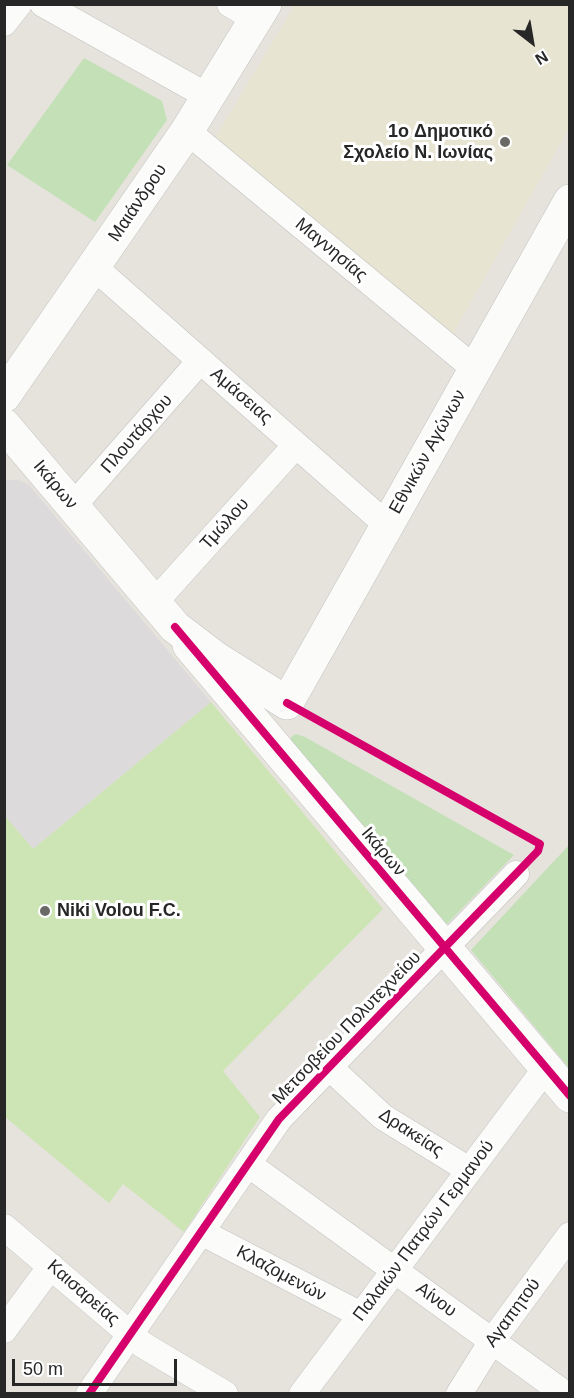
<!DOCTYPE html>
<meta charset="utf-8">
<style>
body{margin:0}
#map{position:relative;width:574px;height:1398px;overflow:hidden;background:#e6e3dc;font-family:Helvetica,sans-serif}
canvas{display:block}
.frame{position:absolute;inset:0;border:6px solid #272727;pointer-events:none}
.north{position:absolute;left:502px;top:12px;width:60px;height:60px;-webkit-text-stroke:4px #fff;paint-order:stroke;rotate:149deg;font-size:16px;font-weight:700;line-height:24px;text-align:center;color:#272727}
.north::after{content:'';display:block;margin:auto;width:21px;height:27px;background:#272727;clip-path:polygon(50% 0,100% 100%,50% 72%,0 100%)}
.scale{position:absolute;left:12px;top:1359px;width:165px;height:27px;box-sizing:border-box;border:3px solid #272727;border-top:0;padding-left:8px;font-size:18px;line-height:21px;white-space:nowrap;color:#272727;-webkit-text-stroke:4px #fff;paint-order:stroke}
</style>
<div id="map">
<canvas width="574" height="1398"></canvas>
<div class="frame"></div>
<div class="north">N</div>
<div class="scale">50 m</div>
</div>
<script>
const ctx = document.querySelector('canvas').getContext('2d');
ctx.lineJoin = 'round';
function paint(path, color) { ctx.fillStyle = color; ctx.fill(path, 'evenodd'); }
function trace(path, color, width, dash) { ctx.strokeStyle = color; ctx.lineWidth = width; ctx.lineCap = dash ? 'butt' : 'round'; ctx.setLineDash(dash || []); ctx.stroke(path); }
function drawText(font, color, halo, rows, align = 'center') {
  ctx.font = font + ' Helvetica,sans-serif'; ctx.lineWidth = 6; ctx.setLineDash([]); ctx.textBaseline = 'middle'; ctx.strokeStyle = halo; ctx.fillStyle = color; for (const [text, x, y, turn = 0] of rows) {
    ctx.save(); ctx.translate(x, y); ctx.rotate((+turn || 0) * Math.PI / 180); ctx.textAlign = isNaN(turn) ? turn : align; if (halo) ctx.strokeText(text, 0, 0); ctx.fillText(text, 0, 0); ctx.restore();
  }
}
paint(new Path2D(`
 M 4,480 L 18,480 L 29,485 L 211,702 L 33,849 L 5,816 Z`), '#dddadb');
paint(new Path2D(`
 M 295,5 L 569,5 L 569,128 L 451,337 L 214,140 Z`), '#e8e4d2');
paint(new Path2D(`
 M 84,58 L 162,101 L 167,120 L 95,222 L 7,165 Z
 M 296,734 L 305,737 L 514,855 L 446,925 L 290,743 L 291,737 Z
 M 569,845 L 569,1068 L 471,950 Z`), '#c3e0b7');
paint(new Path2D(`
 M 211,702 L 383,909 L 223,1071 L 260,1117 L 184,1232 L 123,1184 L 109,1203 L 5,1117 L 5,816 L 33,849 Z`), '#cde4b5');
const minor = new Path2D(`
 M 43,4 L 209,97
 M 230,4 L 257,20
 M 4,23 L 19,4
 M 187,131 L 475,369
 M 94,267 L 387,525
 M 73,506 L 200,361
 M 154,603 L 296,445
 M 329,1067 L 383,1117 L 469,1170
 M 248,1164 L 565,1394
 M 4,1227 L 143,1345 L 225,1394
 M 201,1232 L 361,1315
 M 4,1330 L 51,1266
 M 89,1394 L 279,1119 L 516,874
 M 302,1394 L 546,1068
 M 459,1394 L 492,1341 L 570,1235`);
const tertiary = new Path2D(`
 M 189,645 L 570,1096`);
const secondary = new Path2D(`
 M 4,396 L 187,131 L 265,4
 M 4,425 L 175,627 L 217,659 L 287,703 L 570,201`);
trace(minor, '#c3c2c2', 27);
trace(tertiary, '#c3c2c2', 34);
trace(secondary, '#c3c2c2', 34);
trace(minor, '#fbfbfa', 26);
trace(tertiary, '#fbfbfa', 33);
trace(secondary, '#fbfbfa', 33);
trace(new Path2D(`
 M 175,627 L 570,1096
 M 89,1394 L 279,1119 L 538,851 L 540,844 L 287,703`), '#d6006c', 8);
for (const [x, y, r, color] of [
 [505,142,6,"#6a6966"],
 [45,911,6,"#6a6966"]
]) { const dot = new Path2D(); dot.arc(x, y, r, 0, 2 * Math.PI); ctx.fillStyle = color; ctx.fill(dot); trace(dot, '#fff', 2); }
drawText('bold 18px', '#272727', '#fff', [
 ["1ο Δημοτικό",493,132],
 ["Σχολείο Ν. Ιωνίας",493,153],
 ["Niki Volou F.C.",57,911,"left"]
], 'right');
drawText('18px', '#272727', '#fff', [
 ["Μαιάνδρου",138,203,-56],
 ["Μαγνησίας",331,250,40],
 ["Αμάσειας",241,396,41],
 ["Πλουτάρχου",137,434,-49],
 ["Εθνικών Αγώνων",428,452,-61],
 ["Ικάρων",55,485,50],
 ["Τμώλου",225,524,-48],
 ["Ικάρων",383,852,50],
 ["Μετσοβείου Πολυτεχνείου",347,1028,-46],
 ["Δρακείας",411,1133,33],
 ["Παλαιών Πατρών Γερμανού",424,1231,-53],
 ["Κλαζομενών",281,1274,28],
 ["Καισαρείας",83,1293,41],
 ["Αίνου",436,1300,36],
 ["Αγαπητού",513,1313,-54]
]);
</script>
